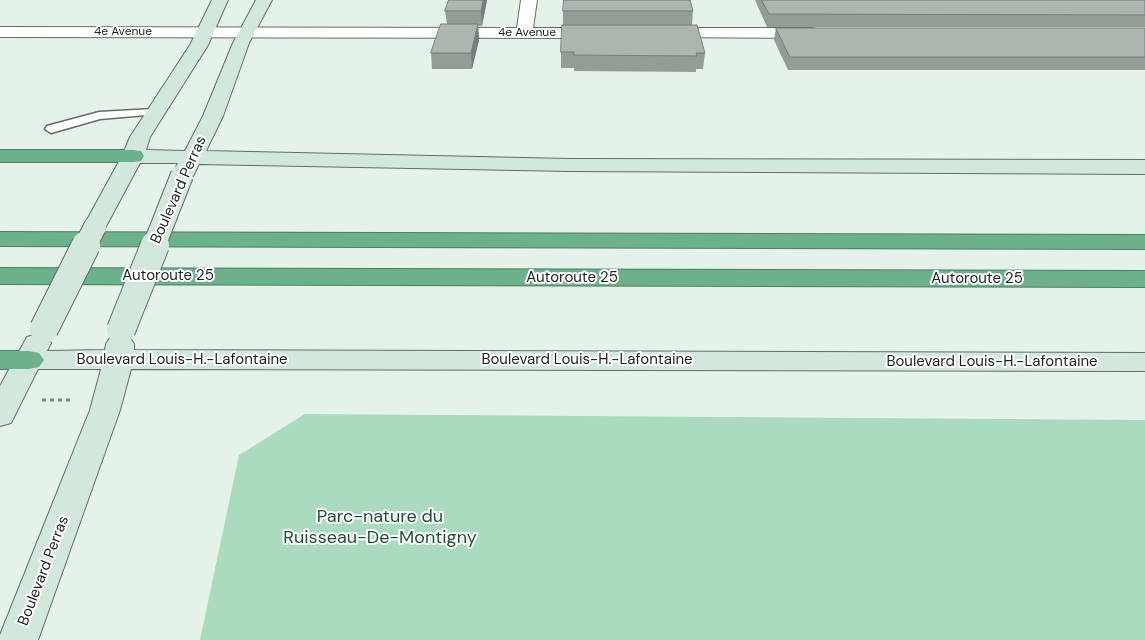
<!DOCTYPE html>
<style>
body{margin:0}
canvas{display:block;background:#e5f2ea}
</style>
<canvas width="1145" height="640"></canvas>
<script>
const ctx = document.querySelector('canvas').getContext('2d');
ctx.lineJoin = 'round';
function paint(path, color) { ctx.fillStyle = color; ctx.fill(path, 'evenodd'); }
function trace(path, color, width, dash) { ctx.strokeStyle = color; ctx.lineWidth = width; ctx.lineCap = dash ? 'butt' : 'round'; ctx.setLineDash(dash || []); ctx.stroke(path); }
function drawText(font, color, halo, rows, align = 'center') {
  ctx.font = font + ' "DM Sans",sans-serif'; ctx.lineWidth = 4; ctx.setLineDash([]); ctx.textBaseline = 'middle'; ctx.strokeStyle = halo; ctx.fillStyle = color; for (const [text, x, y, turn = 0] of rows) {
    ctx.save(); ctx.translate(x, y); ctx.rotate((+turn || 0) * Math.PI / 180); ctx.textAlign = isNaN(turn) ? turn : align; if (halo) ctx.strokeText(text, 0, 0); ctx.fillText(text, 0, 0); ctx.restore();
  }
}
paint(new Path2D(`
 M 305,414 L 1145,420 L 1145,640 L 200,640 L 239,455 Z`), '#abdbbe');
const lane = new Path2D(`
 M 154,109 L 160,112 L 158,114 L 100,119 L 51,133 L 45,129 L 47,126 L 99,112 Z`);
const street = new Path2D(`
 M 521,0 L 537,0 L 533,28 L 598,28 L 604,29 L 606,33 L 604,37 L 598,38 L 0,37 L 0,27 L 517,28 Z
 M 661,28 L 811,28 L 817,29 L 819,33 L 817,37 L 811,38 L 655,37 L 653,33 L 655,29 Z`);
const secondary = new Path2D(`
 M 212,0 L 228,0 L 208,45 L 150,137 L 146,150 L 185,151 L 203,116 L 233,43 L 256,0 L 272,0 L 249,43 L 223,116 L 206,151 L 569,159 L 1145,160 L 1145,174 L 569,171 L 199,164 L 193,176 L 185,178 L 177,176 L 174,171 L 178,163 L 140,163 L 103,232 L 95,234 L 87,232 L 83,227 L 122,156 L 130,137 L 190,45 Z
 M 37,334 L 47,337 L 51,343 L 47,351 L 105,350 L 106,344 L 110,338 L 120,335 L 130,338 L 134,344 L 134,350 L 1145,353 L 1145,371 L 131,369 L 120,410 L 38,640 L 0,640 L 0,635 L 90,410 L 101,369 L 38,369 L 11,423 L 0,426 L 0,386 L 27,337 Z`);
const highway = new Path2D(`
 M 0,150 L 133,150 L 141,151 L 144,156 L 141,161 L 133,162 L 0,162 Z
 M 0,232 L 1145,235 L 1145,249 L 0,246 Z
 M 0,268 L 1145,271 L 1145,287 L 0,284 Z
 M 0,351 L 29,351 L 39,353 L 44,360 L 39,367 L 29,369 L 0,369 Z`);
trace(lane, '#626d66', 3);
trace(street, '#626d66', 2);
trace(secondary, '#626d66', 2);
trace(highway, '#507e63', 2);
trace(new Path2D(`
 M 42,400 L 73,400`), '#7f8882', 3, [4, 4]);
paint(lane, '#fff');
paint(street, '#fff');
paint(secondary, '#d3e8dc');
paint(highway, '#6cb189');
const secondaryBridgeFar1 = new Path2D(`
 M 85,246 L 95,227
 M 154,246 L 182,175`);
const secondaryBridge = new Path2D(`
 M 44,329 L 86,245
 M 121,330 L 155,245`);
trace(secondaryBridgeFar1, '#626d66', 24, []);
trace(secondaryBridge, '#626d66', 30, []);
trace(secondaryBridgeFar1, '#d3e8dc', 22);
trace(secondaryBridge, '#d3e8dc', 28);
paint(new Path2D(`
 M 487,0 L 482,26 L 478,26 L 479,40 L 472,69 L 432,69 L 431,53 L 447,24 L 445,11 Z
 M 755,0 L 1145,0 L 1145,27 L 767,27 Z
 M 563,11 L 693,11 L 692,25 L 705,53 L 703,69 L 696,69 L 696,72 L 574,71 L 574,68 L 561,68 L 561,52 L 563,25 Z
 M 776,28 L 1145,28 L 1145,70 L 788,70 L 774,40 Z`), '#929d96');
paint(new Path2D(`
 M 483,0 L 487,0 L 482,26 L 481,11 Z
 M 478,24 L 479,40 L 472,69 L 471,53 Z`), '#777f7a');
const building = new Path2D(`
 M 449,0 L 483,0 L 481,11 L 445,11 Z
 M 564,0 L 690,0 L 693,11 L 563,11 Z
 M 762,0 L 1145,0 L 1145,15 L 769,14 Z
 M 441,24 L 478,24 L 471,53 L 431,53 Z
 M 562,25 L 697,25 L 705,53 L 696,53 L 697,56 L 574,55 L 574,52 L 561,52 Z
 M 776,28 L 1145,28 L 1145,57 L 790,57 Z`);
paint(building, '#aab6ae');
trace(building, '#777f7a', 1);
drawText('12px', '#1b201d', '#fff', [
 ["4e Avenue",123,32],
 ["4e Avenue",527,33]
]);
drawText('15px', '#1b201d', '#fff', [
 ["Boulevard Perras",179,190,-66],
 ["Autoroute 25",168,276],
 ["Autoroute 25",572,278],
 ["Autoroute 25",977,279],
 ["Boulevard Louis-H.-Lafontaine",182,360],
 ["Boulevard Louis-H.-Lafontaine",587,360],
 ["Boulevard Louis-H.-Lafontaine",992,362],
 ["Boulevard Perras",44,571,-69]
]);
drawText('18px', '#1b5136', '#fff', [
 ["Parc-nature du",380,517],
 ["Ruisseau-De-Montigny",380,538]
]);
</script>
